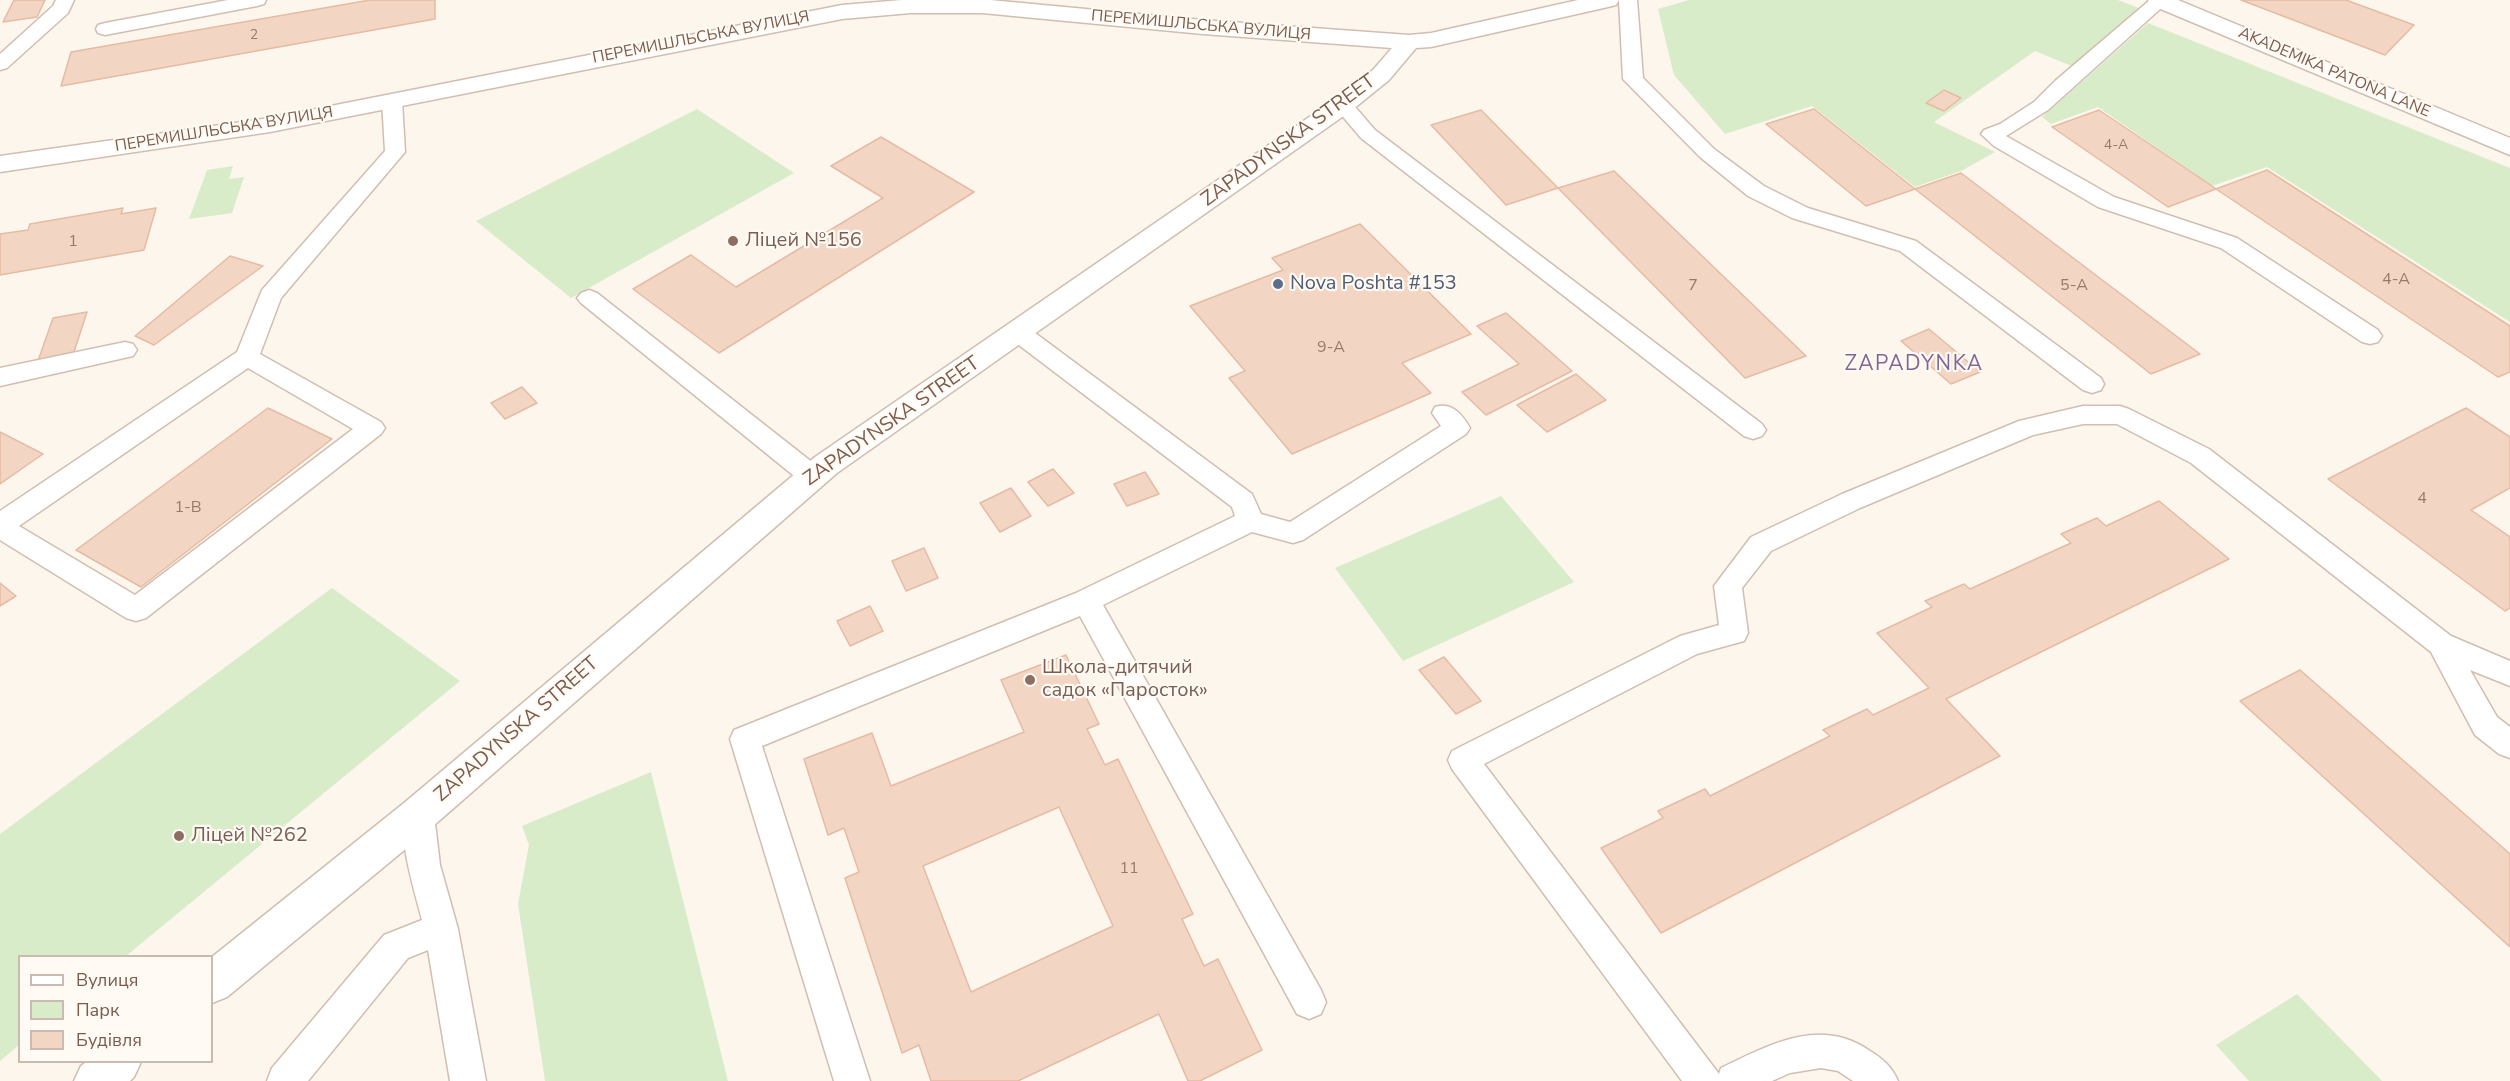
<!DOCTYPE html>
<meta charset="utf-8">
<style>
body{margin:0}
#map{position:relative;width:2510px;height:1081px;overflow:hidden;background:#fdf6ec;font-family:"Nunito Sans",sans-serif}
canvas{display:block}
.legend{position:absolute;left:18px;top:955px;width:195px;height:108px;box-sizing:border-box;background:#fffaf3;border:2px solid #cabbb1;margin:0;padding:8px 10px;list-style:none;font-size:18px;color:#7a5c4d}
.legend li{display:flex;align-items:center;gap:12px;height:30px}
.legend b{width:30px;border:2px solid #cabbb1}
</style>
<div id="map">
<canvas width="2510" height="1081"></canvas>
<ul class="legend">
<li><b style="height:8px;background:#fff"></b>Вулиця</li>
<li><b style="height:16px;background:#d8ecc9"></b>Парк</li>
<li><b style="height:16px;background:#f3d5c3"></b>Будівля</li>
</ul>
</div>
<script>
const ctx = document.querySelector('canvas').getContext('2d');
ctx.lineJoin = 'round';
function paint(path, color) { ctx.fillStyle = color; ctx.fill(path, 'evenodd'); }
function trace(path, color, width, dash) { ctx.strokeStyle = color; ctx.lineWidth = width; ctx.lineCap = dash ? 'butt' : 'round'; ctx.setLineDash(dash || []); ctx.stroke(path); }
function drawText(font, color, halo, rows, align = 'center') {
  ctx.font = font + ' "Nunito Sans",sans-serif'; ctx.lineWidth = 4.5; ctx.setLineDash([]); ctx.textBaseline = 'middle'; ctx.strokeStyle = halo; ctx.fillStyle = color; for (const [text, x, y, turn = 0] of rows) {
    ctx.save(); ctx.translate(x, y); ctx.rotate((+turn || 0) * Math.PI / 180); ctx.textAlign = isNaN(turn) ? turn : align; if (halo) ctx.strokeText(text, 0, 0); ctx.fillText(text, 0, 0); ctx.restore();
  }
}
paint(new Path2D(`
 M 1689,0 L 2118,0 L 2141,9 L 2074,67 L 2035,51 L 1934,122 L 1995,152 L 1961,171 L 1915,187 L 1812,106 L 1725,134 L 1674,75 L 1658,9 Z
 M 2148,23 L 2510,168 L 2510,322 L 2267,167 L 2212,186 L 2098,107 L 2051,124 L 2042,117 Z
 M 697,109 L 794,173 L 571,298 L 476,221 Z
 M 233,166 L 229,179 L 244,177 L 232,213 L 189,219 L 207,170 Z
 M 1501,496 L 1574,582 L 1403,661 L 1335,568 Z
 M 332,588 L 460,681 L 126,956 L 20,956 L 19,1045 L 0,1061 L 0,834 Z
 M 651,772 L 728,1081 L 545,1081 L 518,904 L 529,845 L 522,826 Z
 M 2297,994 L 2382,1081 L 2249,1081 L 2216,1045 Z`), '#d8ecc9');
const building = new Path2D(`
 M 14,0 L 45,0 L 37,17 L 3,22 Z
 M 370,0 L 435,0 L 435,19 L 61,86 L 71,52 Z
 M 2241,0 L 2346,0 L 2414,25 L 2385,55 Z
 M 1944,90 L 1961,98 L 1944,111 L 1926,103 Z
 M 1814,109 L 1915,189 L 1866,206 L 1766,124 Z
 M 1481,110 L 1558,188 L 1506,205 L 1431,125 Z
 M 2099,110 L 2212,186 L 2216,189 L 2168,207 L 2052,127 Z
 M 881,137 L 974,192 L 719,353 L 633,289 L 691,255 L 736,287 L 883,198 L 831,166 Z
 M 2267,170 L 2510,326 L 2510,372 L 2498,377 L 2216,189 Z
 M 1614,171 L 1806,356 L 1745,378 L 1558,188 Z
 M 1961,173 L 2200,354 L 2151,374 L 1915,189 Z
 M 123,208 L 121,214 L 156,208 L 144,250 L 0,275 L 0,234 L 28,230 L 30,224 Z
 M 1360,224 L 1471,334 L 1402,363 L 1431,393 L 1292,454 L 1229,378 L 1245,371 L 1190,306 L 1283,270 L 1272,258 Z
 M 230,256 L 263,266 L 154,345 L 135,336 Z
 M 87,312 L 73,355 L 38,361 L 53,318 Z
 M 1506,313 L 1572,371 L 1486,415 L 1462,392 L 1519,364 L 1477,326 Z
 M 1929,329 L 1980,372 L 1951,384 L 1901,341 Z
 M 1576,374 L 1606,400 L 1547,432 L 1517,405 Z
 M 522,387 L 537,403 L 505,419 L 491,403 Z
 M 268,408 L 332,439 L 141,587 L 76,550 Z
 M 2466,408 L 2510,437 L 2510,488 L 2471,510 L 2510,537 L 2510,608 L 2505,611 L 2328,479 Z
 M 0,432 L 43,454 L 0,484 Z
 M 1053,469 L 1074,493 L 1048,506 L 1028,482 Z
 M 1145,472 L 1159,494 L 1127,506 L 1114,484 Z
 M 1011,488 L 1031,516 L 1000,532 L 980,503 Z
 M 2159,501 L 2229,559 L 1946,699 L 2000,756 L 1661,933 L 1601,848 L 1663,818 L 1658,811 L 1705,789 L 1710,796 L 1830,736 L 1823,730 L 1867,709 L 1873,715 L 1929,688 L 1877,633 L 1932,607 L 1925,601 L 1964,584 L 1970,589 L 2071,543 L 2061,534 L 2097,518 L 2106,526 Z
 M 924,548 L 938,578 L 906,591 L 892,561 Z
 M 0,583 L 16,596 L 0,606 Z
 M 870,606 L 883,631 L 850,646 L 837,621 Z
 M 1066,655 L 1099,724 L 1087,729 L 1105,765 L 1118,759 L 1193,914 L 1182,919 L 1204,966 L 1218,959 L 1262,1050 L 1200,1081 L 1188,1081 L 1159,1014 L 1018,1081 L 931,1081 L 919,1045 L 902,1053 L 845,878 L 859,872 L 844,828 L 828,835 L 804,759 L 872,733 L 891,786 L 1024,732 L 1001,680 ZM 1059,807 L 1113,926 L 971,992 L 923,866 Z
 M 1444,657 L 1481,701 L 1456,714 L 1419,670 Z
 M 2300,670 L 2510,854 L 2510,947 L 2240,701 Z`);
paint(building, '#f3d5c3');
trace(building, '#e6bba3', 1.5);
const lane = new Path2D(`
 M 56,0 L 74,0 L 68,13 L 7,68 L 0,70 L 0,54 L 53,6 Z
 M 228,0 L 266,0 L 264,4 L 257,6 L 105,35 L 98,33 L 96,29 L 98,25 L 105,23 Z
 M 1619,0 L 1637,0 L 1643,78 L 1714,149 L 1764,186 L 1808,208 L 1916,241 L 2101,378 L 2104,384 L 2101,390 L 2092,393 L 2083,390 L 1900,251 L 1792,218 L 1748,196 L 1700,157 L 1623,79 Z
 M 2150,0 L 2169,1 L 2048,110 L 2006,136 L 2114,197 L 2237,238 L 2378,330 L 2382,336 L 2378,342 L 2370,344 L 2362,342 L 2221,248 L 2098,207 L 1994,146 L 1981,134 L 1984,130 L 2000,124 L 2034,102 L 2055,81 Z
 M 392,95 L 399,97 L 402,101 L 405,152 L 281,298 L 260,354 L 381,422 L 385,428 L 381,434 L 146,618 L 136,621 L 126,618 L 0,540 L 0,511 L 237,352 L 262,290 L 385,151 L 382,101 L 385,97 ZM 248,368 L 353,429 L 135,595 L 19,526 Z
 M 1343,99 L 1350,101 L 1375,130 L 1762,424 L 1766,430 L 1762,436 L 1753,439 L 1744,436 L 1361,138 L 1333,105 L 1336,101 Z
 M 589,290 L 597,293 L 822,470 L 826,477 L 822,484 L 813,487 L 804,484 L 581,303 L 577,298 L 581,293 Z
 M 1019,325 L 1027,327 L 1252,494 L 1261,514 L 1290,522 L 1441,426 L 1432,413 L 1435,407 C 1452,402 1462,414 1470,428 L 1466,434 L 1303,540 L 1293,543 L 1252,532 L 1103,605 L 1321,990 L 1326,1002 L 1321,1014 L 1309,1019 L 1297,1014 L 1080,616 L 762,746 L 870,1081 L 834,1081 L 730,739 L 734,730 L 1076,593 L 1235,516 L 1232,507 L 1011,339 L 1007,333 L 1011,327 Z
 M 125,342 L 133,344 L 137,350 L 133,356 L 0,386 L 0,368 Z
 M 2083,406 L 2120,406 L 2129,409 L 2209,449 L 2451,636 L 2510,661 L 2510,686 L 2470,670 L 2497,717 L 2510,727 L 2510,758 L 2499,754 L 2475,735 L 2431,652 L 2191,463 L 2117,424 L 2083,424 L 2033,435 L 1860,508 L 1771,551 L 1742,588 L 1748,633 L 1744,641 L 1697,654 L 1484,764 L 1719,1074 L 1721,1068 C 1769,1045 1820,1016 1870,1051 C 1883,1059 1892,1067 1898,1081 L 1853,1081 L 1838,1071 L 1821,1068 L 1790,1073 L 1772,1081 L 1682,1081 L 1452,769 L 1448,760 L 1452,751 L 1680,636 L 1719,625 L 1714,586 L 1751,537 L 1842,494 L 2019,421 Z
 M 418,801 L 429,805 L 434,815 L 440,865 L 458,929 L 486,1081 L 450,1081 L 428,950 L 408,958 L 308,1081 L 267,1081 L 272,1068 L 384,935 L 422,920 C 415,892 395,831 407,805 Z`);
const street = new Path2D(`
 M 902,0 L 990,0 L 1203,20 L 1409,35 L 1431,33 L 1578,0 L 1619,0 L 1616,5 L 1608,7 L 1431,47 L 1416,48 L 1389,80 L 1352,110 L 837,473 L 432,827 L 227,997 L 212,1003 L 212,957 L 404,803 L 815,457 L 1334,100 L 1373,70 L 1392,48 L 1203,34 L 982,13 L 911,13 L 842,19 L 270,132 L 0,172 L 0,156 L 270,118 L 842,5 Z
 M 2148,0 L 2178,0 L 2510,138 L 2510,155 L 2151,5 Z
 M 86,1062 L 141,1062 L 134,1077 L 130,1081 L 74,1081 L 81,1066 Z`);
trace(lane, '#d1beb0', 3);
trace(street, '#d1beb0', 3);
paint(lane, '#fff');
paint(street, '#fff');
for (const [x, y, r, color] of [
 [733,241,6,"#8d6e63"],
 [1278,284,6,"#5c6f8a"],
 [1030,680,6,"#8d6e63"],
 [179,836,6,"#8d6e63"]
]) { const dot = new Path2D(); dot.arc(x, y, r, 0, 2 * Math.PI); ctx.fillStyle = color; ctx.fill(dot); trace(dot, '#fffaf3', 2); }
drawText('14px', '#987a6a', null, [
 ["2",254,36],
 ["4-А",2116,146]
]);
drawText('16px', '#7a5c4d', '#fffaf3', [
 ["ПЕРЕМИШЛЬСЬКА ВУЛИЦЯ",1201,26,5],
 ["ПЕРЕМИШЛЬСЬКА ВУЛИЦЯ",701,38,-11],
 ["AKADEMIKA PATONA LANE",2334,73,23],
 ["ПЕРЕМИШЛЬСЬКА ВУЛИЦЯ",224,130,-9]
]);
drawText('16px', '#987a6a', null, [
 ["1",73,242],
 ["4-А",2396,280],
 ["7",1693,286],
 ["5-А",2074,286],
 ["9-А",1331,348],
 ["4",2422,499],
 ["1-В",188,508],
 ["11",1129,869]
]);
drawText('20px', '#7a5c4d', '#fffaf3', [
 ["ZAPADYNSKA STREET",1289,141,-36],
 ["ZAPADYNSKA STREET",892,422,-35],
 ["ZAPADYNSKA STREET",517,730,-41]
]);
drawText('20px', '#785e54', '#fffaf3', [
 ["Ліцей №156",745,241],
 ["Школа-дитячий",1042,668],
 ["садок «Паросток»",1042,691],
 ["Ліцей №262",191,836]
], 'left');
drawText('20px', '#4e5e75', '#fffaf3', [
 ["Nova Poshta #153",1290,284]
], 'left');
ctx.letterSpacing = '1.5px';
drawText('21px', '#846695', '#fffaf3', [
 ["ZAPADYNKA",1914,365]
]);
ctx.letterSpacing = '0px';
</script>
